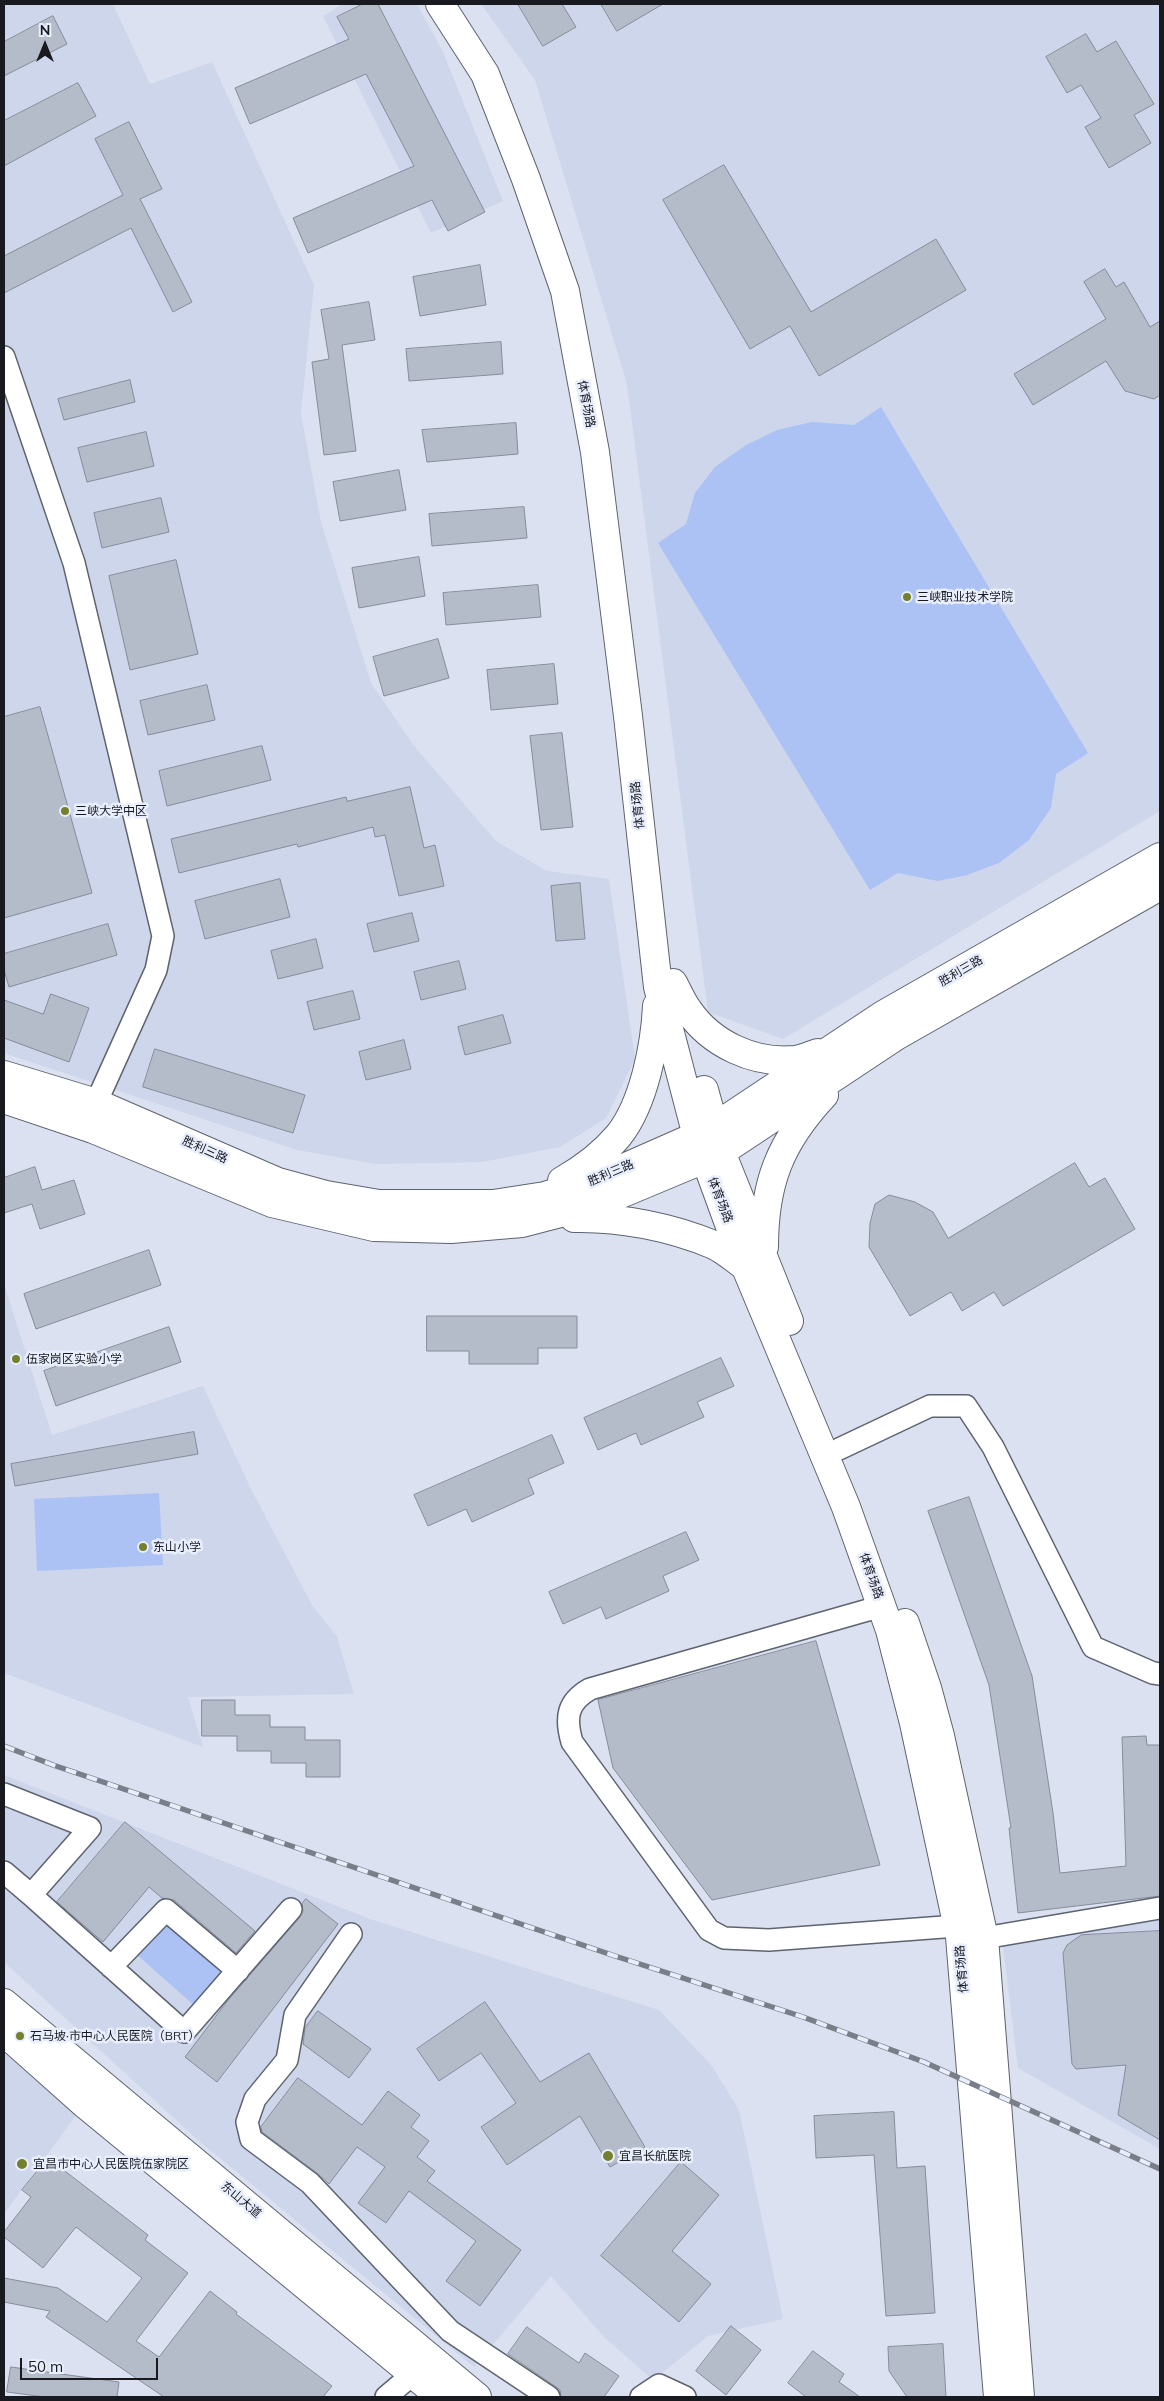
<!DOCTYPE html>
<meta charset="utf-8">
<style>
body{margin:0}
#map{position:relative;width:1164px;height:2401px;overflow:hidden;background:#dbe1f0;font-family:Mulish,sans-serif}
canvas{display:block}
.frame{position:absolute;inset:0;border:5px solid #181a1f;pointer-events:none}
.north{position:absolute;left:20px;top:20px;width:50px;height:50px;-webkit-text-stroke:4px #e8eefd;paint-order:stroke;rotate:0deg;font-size:14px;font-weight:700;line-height:20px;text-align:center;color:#181a1f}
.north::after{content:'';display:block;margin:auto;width:18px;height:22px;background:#181a1f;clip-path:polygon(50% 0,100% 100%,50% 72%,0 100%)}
.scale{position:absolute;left:20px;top:2358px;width:138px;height:22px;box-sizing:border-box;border:2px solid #181a1f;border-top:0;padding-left:6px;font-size:15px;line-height:18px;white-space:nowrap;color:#181a1f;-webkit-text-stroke:4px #e8eefd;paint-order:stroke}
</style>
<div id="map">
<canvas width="1164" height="2401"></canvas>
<div class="frame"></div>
<div class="north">N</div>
<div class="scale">50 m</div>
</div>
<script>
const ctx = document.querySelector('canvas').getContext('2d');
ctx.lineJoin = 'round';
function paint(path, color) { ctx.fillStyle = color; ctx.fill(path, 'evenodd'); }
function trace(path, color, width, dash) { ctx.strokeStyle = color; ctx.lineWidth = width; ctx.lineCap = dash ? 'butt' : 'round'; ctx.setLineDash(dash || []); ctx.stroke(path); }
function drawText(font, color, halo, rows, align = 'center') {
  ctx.font = font + ' Mulish,"Noto Sans SC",sans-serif'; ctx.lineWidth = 5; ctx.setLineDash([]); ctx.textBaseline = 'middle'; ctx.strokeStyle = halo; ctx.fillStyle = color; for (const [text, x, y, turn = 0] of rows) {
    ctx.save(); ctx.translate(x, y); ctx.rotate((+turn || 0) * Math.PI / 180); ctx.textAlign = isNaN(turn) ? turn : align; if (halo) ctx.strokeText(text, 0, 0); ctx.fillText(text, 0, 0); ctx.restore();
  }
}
paint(new Path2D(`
 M 4,4 L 113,4 L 150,84 L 212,62 L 314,285 L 301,414 L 321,522 L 371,683 L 414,746 L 496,841 L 547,871 L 609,879 L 635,1059 L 606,1118 L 560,1147 L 482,1162 L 376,1164 L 297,1150 L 4,1053 Z
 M 343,4 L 417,4 L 443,52 L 503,201 L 431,233 L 323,16 Z
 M 481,4 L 1160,4 L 1160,811 L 783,1039 L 708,1012 L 627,384 L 535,80 Z
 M 4,1284 L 52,1435 L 203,1386 L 251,1489 L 312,1605 L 337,1637 L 354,1694 L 188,1697 L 203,1747 L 4,1673 Z
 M 4,1775 L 370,1919 L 659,2010 L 712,2066 L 739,2110 L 783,2319 L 708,2336 L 653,2380 L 605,2338 L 551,2276 L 474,2367 L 199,2141 L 4,1962 Z
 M 1160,1919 L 1160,2149 L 1018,2068 L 1003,1946 Z
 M 4,2050 L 77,2114 L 4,2214 Z`), '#cdd6eb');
paint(new Path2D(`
 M 881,407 L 1088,753 L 1056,774 L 1051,808 L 1029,840 L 999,863 L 967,875 L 938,881 L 898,873 L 870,890 L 658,543 L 686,524 L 695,493 L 715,467 L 746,445 L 777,430 L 812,422 L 854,425 Z
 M 159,1493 L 163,1565 L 37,1571 L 34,1499 Z
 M 168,1916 L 229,1970 L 196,2007 L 135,1953 Z`), '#acc1f4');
const building = new Path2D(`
 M 363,4 L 378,4 L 485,212 L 448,231 L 432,200 L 308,253 L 293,218 L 414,166 L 366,74 L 250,124 L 235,88 L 349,39 L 337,17 Z
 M 518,4 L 562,4 L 576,27 L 543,46 Z
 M 601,4 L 663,4 L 617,31 Z
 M 53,16 L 67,44 L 4,76 L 4,42 Z
 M 1086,34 L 1097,52 L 1116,41 L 1154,104 L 1134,115 L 1151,143 L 1109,168 L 1085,127 L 1101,118 L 1081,85 L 1067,93 L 1046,57 Z
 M 78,83 L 96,116 L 4,166 L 4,121 Z
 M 129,122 L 162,189 L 140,199 L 192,302 L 173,312 L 131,228 L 4,293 L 4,256 L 123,195 L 95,139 Z
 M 724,165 L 811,312 L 936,239 L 966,290 L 819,376 L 790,326 L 750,349 L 663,200 Z
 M 480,265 L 486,305 L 420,316 L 413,277 Z
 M 1105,269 L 1116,287 L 1124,282 L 1150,327 L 1160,321 L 1160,395 L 1154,399 L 1125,391 L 1106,361 L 1033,405 L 1014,374 L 1106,319 L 1084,282 Z
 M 369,302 L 375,340 L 342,345 L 356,451 L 324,455 L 312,362 L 329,359 L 321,310 Z
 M 501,342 L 503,374 L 409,381 L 406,349 Z
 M 130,380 L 135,402 L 64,420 L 58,399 Z
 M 516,423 L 518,454 L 427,462 L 422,430 Z
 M 146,432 L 154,466 L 87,482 L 78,448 Z
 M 399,470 L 406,510 L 340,521 L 333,482 Z
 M 161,498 L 169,532 L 102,548 L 94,513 Z
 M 524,507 L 527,538 L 432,546 L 429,514 Z
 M 419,557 L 425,596 L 359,608 L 352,568 Z
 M 176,560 L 198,654 L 130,670 L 109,576 Z
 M 538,585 L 541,617 L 446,625 L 443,593 Z
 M 438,639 L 449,678 L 384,696 L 373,657 Z
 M 554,664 L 558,704 L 491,710 L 487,670 Z
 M 207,685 L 215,720 L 148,735 L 140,701 Z
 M 40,707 L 92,893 L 4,918 L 4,717 Z
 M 562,733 L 573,827 L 541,830 L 530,736 Z
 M 262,746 L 271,780 L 167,806 L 159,771 Z
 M 410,787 L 424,848 L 435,845 L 444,886 L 399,896 L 385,835 L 375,837 L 373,827 L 298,847 L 297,844 L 179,873 L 171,839 L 346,797 L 347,801 Z
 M 280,879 L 290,917 L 205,939 L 195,901 Z
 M 580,883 L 585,939 L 556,941 L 551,886 Z
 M 412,913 L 419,941 L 374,952 L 367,924 Z
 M 108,924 L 117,955 L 9,987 L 4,970 L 4,954 Z
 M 316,939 L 323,968 L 278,979 L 271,951 Z
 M 459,961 L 466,989 L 421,1000 L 414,972 Z
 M 353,991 L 360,1019 L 314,1030 L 307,1002 Z
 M 51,994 L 89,1008 L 69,1062 L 4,1038 L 4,1000 L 43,1014 Z
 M 503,1015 L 511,1043 L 465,1055 L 458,1027 Z
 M 404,1040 L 411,1069 L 366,1080 L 359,1052 Z
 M 155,1049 L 305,1095 L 293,1133 L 143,1087 Z
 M 1075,1163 L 1089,1187 L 1105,1178 L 1135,1229 L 1003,1306 L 994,1292 L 962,1311 L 951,1292 L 910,1316 L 869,1247 L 870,1223 L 875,1204 L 889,1195 L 915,1202 L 933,1212 L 948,1238 Z
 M 35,1167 L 42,1190 L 74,1180 L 85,1214 L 40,1229 L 32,1204 L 4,1213 L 4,1178 Z
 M 149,1250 L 161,1285 L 36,1329 L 24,1294 Z
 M 427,1316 L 577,1316 L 577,1348 L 538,1348 L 538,1364 L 469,1364 L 469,1351 L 427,1351 Z
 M 169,1327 L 181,1362 L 56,1406 L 44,1371 Z
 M 721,1358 L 734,1386 L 697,1402 L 704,1417 L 641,1445 L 636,1433 L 598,1450 L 584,1418 Z
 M 194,1432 L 198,1454 L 15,1486 L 11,1464 Z
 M 552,1435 L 564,1463 L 528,1479 L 534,1494 L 472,1522 L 466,1509 L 428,1526 L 414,1495 Z
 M 969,1497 L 1032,1676 L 1053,1813 L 1060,1873 L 1126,1866 L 1122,1737 L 1146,1736 L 1147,1745 L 1160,1745 L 1160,1896 L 1018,1913 L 1009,1828 L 1011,1828 L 989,1685 L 928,1511 Z
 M 686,1532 L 699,1560 L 663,1576 L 669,1591 L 606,1619 L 601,1607 L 563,1624 L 549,1592 Z
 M 816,1641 L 880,1865 L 712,1900 L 613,1768 L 598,1700 Z
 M 202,1700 L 235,1700 L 235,1715 L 270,1715 L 270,1727 L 305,1727 L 305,1740 L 340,1740 L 340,1777 L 306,1777 L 306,1763 L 271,1763 L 271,1751 L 237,1751 L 237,1736 L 202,1736 Z
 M 125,1822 L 255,1931 L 236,1953 L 174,1900 L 162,1898 L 149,1887 L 103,1942 L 57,1902 Z
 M 306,1899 L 338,1924 L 217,2082 L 185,2057 L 229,1999 L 300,1917 L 303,1911 L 302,1904 Z
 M 1160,1931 L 1160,2140 L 1118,2115 L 1126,2065 L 1076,2069 L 1072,2064 L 1063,1953 L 1067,1945 L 1081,1935 Z
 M 485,2002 L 540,2082 L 589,2053 L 645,2147 L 610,2167 L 580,2116 L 507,2165 L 481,2127 L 516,2103 L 481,2053 L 439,2081 L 417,2049 Z
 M 318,2011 L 371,2049 L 349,2078 L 303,2044 L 305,2028 Z
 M 298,2078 L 362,2125 L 388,2091 L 420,2115 L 411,2127 L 429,2141 L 417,2157 L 435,2171 L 427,2181 L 521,2250 L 480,2306 L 446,2281 L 476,2241 L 409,2191 L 386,2223 L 358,2203 L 385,2167 L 357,2147 L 329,2184 L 317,2173 L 262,2132 L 261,2127 Z
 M 894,2112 L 897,2168 L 925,2166 L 935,2313 L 886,2316 L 874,2155 L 816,2158 L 814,2116 Z
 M 48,2158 L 148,2235 L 145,2240 L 188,2273 L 136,2341 L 159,2357 L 210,2291 L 237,2312 L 236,2314 L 332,2386 L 323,2397 L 164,2397 L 46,2317 L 50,2311 L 4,2302 L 4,2278 L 58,2288 L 107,2322 L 142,2278 L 76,2227 L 43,2268 L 4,2237 L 4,2232 L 31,2197 L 22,2190 Z
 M 681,2162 L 719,2195 L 672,2251 L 711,2284 L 679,2322 L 601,2256 Z
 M 731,2326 L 761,2350 L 726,2395 L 696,2371 Z
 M 527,2327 L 579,2363 L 585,2353 L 619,2376 L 604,2397 L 561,2397 L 560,2390 L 556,2387 L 508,2354 Z
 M 943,2344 L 946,2397 L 907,2397 L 889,2371 L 888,2347 Z
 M 813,2351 L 844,2374 L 839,2382 L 860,2397 L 806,2397 L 788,2383 Z
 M 11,2367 L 119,2382 L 117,2397 L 45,2397 L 7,2392 Z`);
paint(building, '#b4bbc9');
trace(building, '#878c9a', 1);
const minor = new Path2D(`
 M 4,357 L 74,563 L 163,936 L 156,970 L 96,1103
 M 839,1449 L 930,1406 L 966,1406 L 993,1447 L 1093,1647 L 1153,1673 L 1160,1674
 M 882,1606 L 590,1689 C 567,1702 565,1718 572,1742 L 709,1930 L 724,1938 L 769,1940 L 957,1926
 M 4,1794 L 90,1828 L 31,1895 L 4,1872
 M 31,1895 L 184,2032 L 291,1909
 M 351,1934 L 295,2015 L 287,2060 L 255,2099 L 247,2122 L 251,2139 L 310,2183 L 450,2331 L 549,2397
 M 984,1938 L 1160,1908
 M 111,1967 L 166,1910 L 238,1971
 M 386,2397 L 413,2374
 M 641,2397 L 659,2385 L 685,2397`);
const major = new Path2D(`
 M 440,4 L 485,74 L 526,179 L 565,291 L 595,452 L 628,716 L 658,987 L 697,1136 L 739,1251 L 846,1507 L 890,1630 L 914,1723 L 960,1937 L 998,2397
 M 673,983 C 678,992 682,1002 688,1010 C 711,1044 754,1064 795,1060 C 803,1059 811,1055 818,1053
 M 4,1075 L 96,1103 L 278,1182 L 326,1195 L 379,1204 L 493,1204 L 545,1196 L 592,1182 L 710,1130 L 883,1015 L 1160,857
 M 704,1090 L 721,1152 L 789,1321
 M 4,1099 L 93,1129 L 272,1203 L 374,1227 L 451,1229 L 522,1223 L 599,1203 L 721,1152 L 896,1036 L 1160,886
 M 562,1181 C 583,1169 603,1154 619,1135 C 644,1103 655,1046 657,1006
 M 574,1218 C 620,1217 671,1227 714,1245 C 725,1250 736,1260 746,1267
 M 764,1247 C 764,1183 780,1142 824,1095
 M 905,1623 L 927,1688 L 940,1736 L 984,1938 L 1020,2397
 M 4,2003 L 477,2397
 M 4,2032 L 86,2105 L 441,2397`);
trace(minor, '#5e6370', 24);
trace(major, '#5e6370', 30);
trace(minor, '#fff', 21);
trace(major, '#fff', 28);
const rail = new Path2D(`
 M 4,1746 L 53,1765 L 612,1955 L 803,2017 L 924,2062 L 1160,2169`);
trace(rail, '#7a7e88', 5.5);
trace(rail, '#e8eefd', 4, [11]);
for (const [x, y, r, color] of [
 [907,597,5,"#74802d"],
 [65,811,5,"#74802d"],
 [16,1359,5,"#74802d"],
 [143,1547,5,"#74802d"],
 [20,2036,5,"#74802d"],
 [608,2156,6,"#74802d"],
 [22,2164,6,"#74802d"]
]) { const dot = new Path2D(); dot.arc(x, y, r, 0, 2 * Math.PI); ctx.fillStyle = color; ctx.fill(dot); trace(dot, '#e8eefd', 2); }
drawText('12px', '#181a1f', '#e8eefd', [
 ["体育场路",586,404,79],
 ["体育场路",638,805,-96],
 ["胜利三路",961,971,-30],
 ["胜利三路",205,1150,24],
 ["胜利三路",611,1173,-23],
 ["体育场路",720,1200,69],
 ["体育场路",871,1576,70],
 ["体育场路",962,1969,-95],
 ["东山大道",241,2200,40]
]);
drawText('12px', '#181a1f', '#e8eefd', [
 ["三峡职业技术学院",917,597],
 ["三峡大学中区",75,811],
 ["伍家岗区实验小学",26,1359],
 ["东山小学",153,1547],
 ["石马坡·市中心人民医院（BRT）",30,2036],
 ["宜昌长航医院",619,2156],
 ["宜昌市中心人民医院伍家院区",33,2164]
], 'left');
</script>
